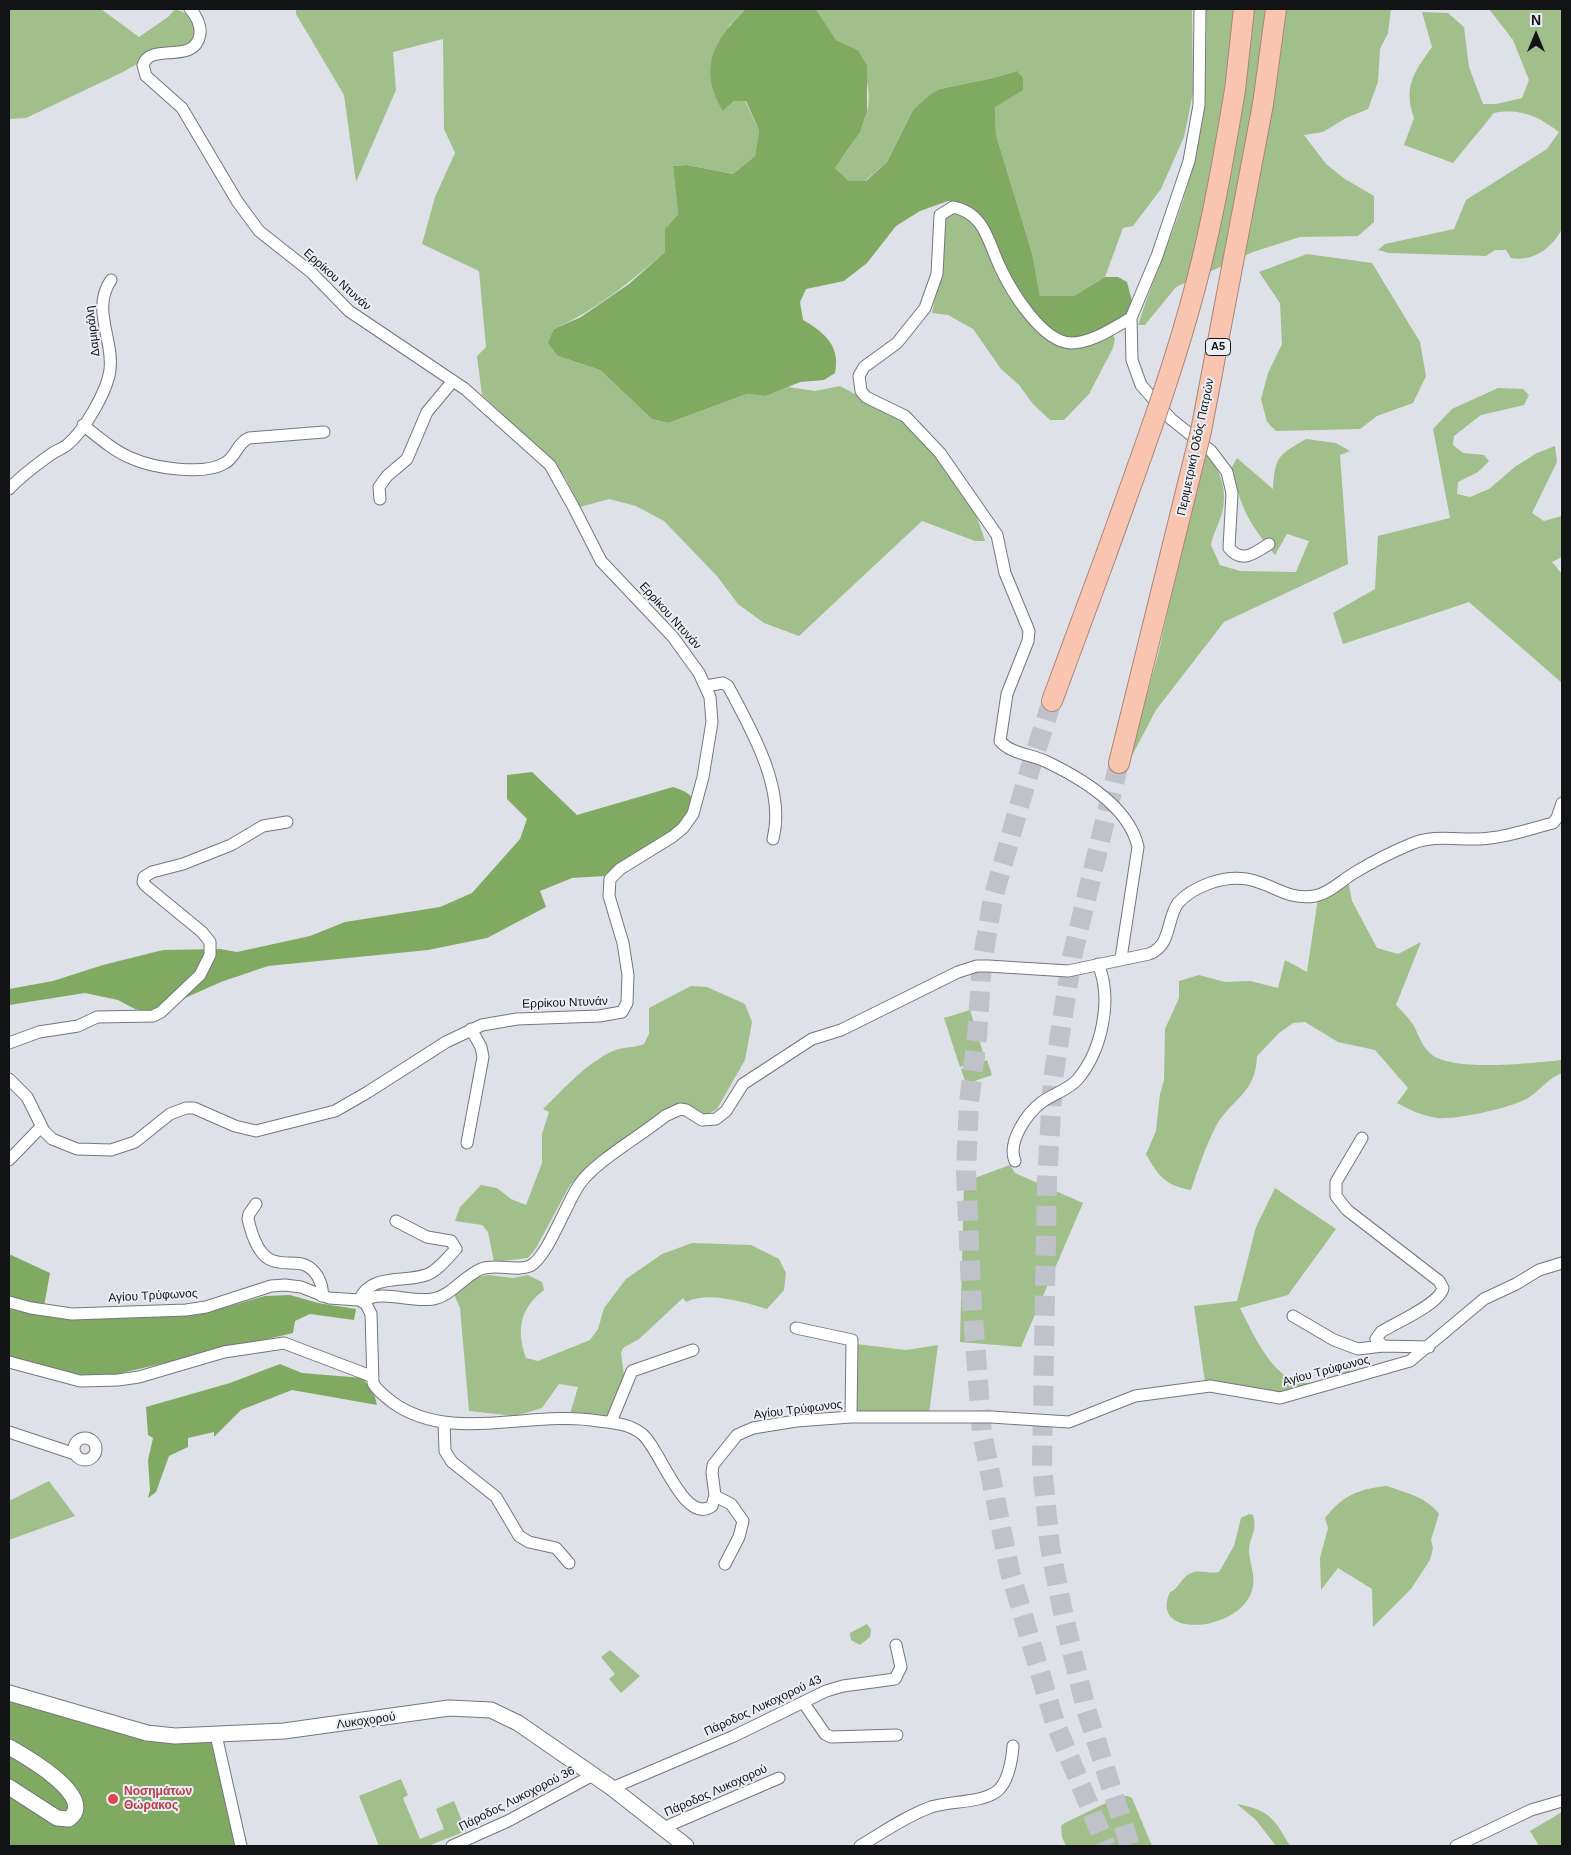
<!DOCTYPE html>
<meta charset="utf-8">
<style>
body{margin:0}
#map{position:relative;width:1571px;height:1855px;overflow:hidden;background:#dee1e7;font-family:Helvetica,sans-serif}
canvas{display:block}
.frame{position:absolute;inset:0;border:10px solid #121315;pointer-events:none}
.north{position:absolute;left:1511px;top:10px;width:50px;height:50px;-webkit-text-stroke:4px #ebeef4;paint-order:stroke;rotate:0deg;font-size:14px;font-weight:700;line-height:20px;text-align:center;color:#121315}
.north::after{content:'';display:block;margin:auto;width:18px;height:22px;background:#121315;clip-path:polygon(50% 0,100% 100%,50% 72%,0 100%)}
</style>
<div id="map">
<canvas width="1571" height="1855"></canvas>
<div class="frame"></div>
<div class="north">N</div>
</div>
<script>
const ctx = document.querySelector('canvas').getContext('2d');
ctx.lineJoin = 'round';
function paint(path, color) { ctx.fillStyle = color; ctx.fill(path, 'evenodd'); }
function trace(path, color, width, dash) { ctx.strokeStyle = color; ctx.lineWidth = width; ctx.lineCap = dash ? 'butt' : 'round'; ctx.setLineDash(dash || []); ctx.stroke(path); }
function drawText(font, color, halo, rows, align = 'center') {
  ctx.font = font + ' Helvetica,sans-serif'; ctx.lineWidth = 4; ctx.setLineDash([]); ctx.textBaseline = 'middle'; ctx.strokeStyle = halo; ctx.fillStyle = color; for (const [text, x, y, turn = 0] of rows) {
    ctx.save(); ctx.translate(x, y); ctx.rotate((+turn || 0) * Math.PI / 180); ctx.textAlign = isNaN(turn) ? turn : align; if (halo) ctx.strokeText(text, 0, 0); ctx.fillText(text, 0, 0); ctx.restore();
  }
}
paint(new Path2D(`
 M 9,9 L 101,9 L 139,37 L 168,17 L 175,9 L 192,16 L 196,35 L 187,46 L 148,53 L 141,57 L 137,64 L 123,72 L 26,118 L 9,119 Z
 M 296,9 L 746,9 L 729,26 L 723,111 L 734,101 L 745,101 L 759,130 L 755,156 L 733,174 L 687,165 L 673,166 L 678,214 L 665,229 L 665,252 C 630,282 596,310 554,329 L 558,356 L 600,370 L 652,419 L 668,423 L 747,394 L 766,396 L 788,387 L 815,391 L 840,386 L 903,420 L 944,467 L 976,514 L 985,541 L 975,541 L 922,521 L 799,636 L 764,623 L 738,604 L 717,576 L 664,521 L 636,506 L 609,499 L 580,507 L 566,479 L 555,464 L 482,395 L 477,356 L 486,347 L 479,271 L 422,244 L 435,197 L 455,153 L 444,129 L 443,39 L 393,52 L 396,90 L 356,182 L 344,95 L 296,14 Z
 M 816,9 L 1192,9 L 1193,93 L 1184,137 L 1161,189 L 1133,226 L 1123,228 L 1105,277 L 1074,296 L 1040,296 L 1032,253 L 996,135 L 995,107 L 1017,71 L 993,78 L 940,89 L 913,110 L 887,162 L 865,181 L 849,181 L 835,168 C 852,144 873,119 868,88 C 866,75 861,63 858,50 L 836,40 Z
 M 1206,9 L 1391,9 L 1388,33 L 1380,49 L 1378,82 L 1368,109 L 1346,118 L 1323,132 L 1304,135 L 1326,164 L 1345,179 L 1374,196 L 1374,222 L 1358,236 L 1300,237 L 1253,252 L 1176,287 L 1145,325 L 1138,325 C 1153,277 1175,232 1188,184 C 1203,126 1208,68 1206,9 Z
 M 1489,9 L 1562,9 L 1562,229 C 1552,248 1533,262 1511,258 L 1506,250 L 1495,250 L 1486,256 L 1389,253 L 1378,250 L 1385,244 L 1454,229 L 1466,200 L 1547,149 L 1559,132 C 1538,116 1520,108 1494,113 L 1453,163 L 1404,145 L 1414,118 C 1403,87 1414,72 1432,47 L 1422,12 L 1448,13 L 1464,27 L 1469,67 L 1483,104 L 1496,104 L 1522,98 L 1529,80 L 1513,40 Z
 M 955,210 L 975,223 L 1014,302 L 1112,335 L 1115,338 L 1113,348 L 1089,394 L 1064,420 L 1050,420 L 1033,404 L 1019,385 L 1001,369 L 973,329 L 948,315 L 932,313 L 940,277 L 943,218 Z
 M 1307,254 L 1372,263 L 1420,342 L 1426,376 L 1413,403 L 1377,416 L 1360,429 L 1276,431 L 1267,422 L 1261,399 L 1268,373 L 1282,344 L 1280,303 L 1259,272 Z
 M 1498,388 L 1523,389 L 1529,395 L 1524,405 L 1481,415 L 1454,436 L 1453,445 L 1463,453 L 1484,455 L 1489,461 L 1478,472 L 1458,482 L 1457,494 L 1470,497 L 1489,489 L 1516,466 L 1537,453 L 1555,446 L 1557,462 L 1532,513 L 1544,521 L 1562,516 L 1562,557 L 1552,562 L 1562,574 L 1562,683 L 1469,602 L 1343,644 L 1333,613 L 1375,589 L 1378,536 L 1450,518 L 1433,429 L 1452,409 Z
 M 1306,439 L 1336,443 L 1350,451 L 1340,455 L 1348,564 L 1224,622 L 1156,710 L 1127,765 L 1158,655 L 1203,452 C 1221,467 1229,493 1221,516 C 1218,526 1213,534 1211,545 L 1220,565 L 1240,571 L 1296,572 L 1309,541 L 1287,534 L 1275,555 C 1249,523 1240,508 1232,467 L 1237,458 L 1273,489 C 1275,455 1279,455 1306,439 Z
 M 1348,880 L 1352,901 L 1377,948 L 1398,954 L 1421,942 L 1396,1005 C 1402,1011 1409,1018 1414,1026 C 1419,1036 1422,1047 1432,1055 C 1456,1072 1532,1063 1562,1060 L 1562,1073 C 1548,1078 1540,1091 1528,1098 C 1512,1108 1455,1120 1437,1118 C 1423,1116 1410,1110 1397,1103 L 1408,1088 L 1375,1050 L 1338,1042 L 1305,1022 L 1293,1023 L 1279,1033 L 1257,1056 C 1256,1095 1230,1099 1215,1128 C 1205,1148 1198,1169 1191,1190 C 1166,1186 1158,1176 1146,1154 L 1156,1131 L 1160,1094 L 1164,1080 L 1165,1029 L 1179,998 L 1179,981 L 1199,975 L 1225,982 L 1250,981 L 1278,988 L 1285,960 L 1307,972 L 1318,898 Z
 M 691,986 L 707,987 L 745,1004 L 752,1022 L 745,1060 L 717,1109 L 706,1115 L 692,1110 L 650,1122 L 593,1161 L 570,1185 L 536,1248 L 528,1258 L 494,1262 L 488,1232 L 482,1225 L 455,1221 L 460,1207 L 481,1185 L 497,1188 L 511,1199 L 526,1205 L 542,1163 L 542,1134 L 549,1112 L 543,1109 C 565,1088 585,1064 613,1051 C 622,1047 634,1048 644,1044 L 649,1034 L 649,1008 Z
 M 970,1010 L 985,1059 L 960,1067 L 944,1018 Z
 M 987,1060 L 992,1075 L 966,1084 L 961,1069 Z
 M 1010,1165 L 1015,1173 L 1083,1203 L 1021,1347 L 960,1342 L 964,1182 Z
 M 1275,1188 L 1336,1229 L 1288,1295 L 1240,1308 C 1253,1333 1274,1384 1308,1383 C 1321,1382 1337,1374 1349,1370 L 1354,1376 L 1280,1396 L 1205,1382 L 1194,1306 L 1237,1301 L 1256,1227 Z
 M 692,1243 L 751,1245 L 779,1259 L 786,1273 L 784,1290 L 767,1309 C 742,1302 710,1291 686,1302 L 683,1298 L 639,1339 L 623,1348 L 621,1353 L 624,1375 L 609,1419 L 570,1414 L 578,1387 L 559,1384 L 542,1408 L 515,1416 L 469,1411 L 460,1308 L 453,1292 L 470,1279 L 488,1275 L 513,1278 L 528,1275 L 542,1282 L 544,1290 C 520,1308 516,1330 526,1358 L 538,1361 L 590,1340 L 598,1329 L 604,1308 L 626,1279 L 662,1254 Z
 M 856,1344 L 906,1350 L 938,1345 L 929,1413 L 853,1415 Z
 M 49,1481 L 75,1516 L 9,1540 L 9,1501 Z
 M 1387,1486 C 1406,1493 1427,1497 1439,1514 L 1431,1540 L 1433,1548 L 1430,1560 L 1411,1589 L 1373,1627 L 1372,1589 L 1338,1568 L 1321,1590 L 1320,1558 L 1328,1528 L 1325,1518 C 1343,1495 1359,1489 1387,1486 Z
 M 1249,1514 L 1253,1515 C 1258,1532 1249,1536 1249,1552 C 1250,1564 1255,1574 1253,1586 C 1246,1632 1147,1641 1170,1592 C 1179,1589 1181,1577 1191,1573 C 1199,1569 1210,1574 1219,1572 L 1234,1546 L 1241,1518 Z
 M 867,1624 L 871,1630 L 870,1637 L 860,1645 L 851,1640 L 850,1633 Z
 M 610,1650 L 640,1676 L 621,1693 L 609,1679 L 615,1674 L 601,1657 Z
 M 401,1779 L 408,1795 L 403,1798 L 420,1839 L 444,1829 L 436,1809 L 454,1801 L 466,1831 L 428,1846 L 379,1846 L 359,1796 Z
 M 1120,1796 L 1128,1796 L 1132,1798 L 1152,1846 L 1066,1846 L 1062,1837 L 1061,1826 L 1063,1824 Z
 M 1237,1804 C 1269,1810 1274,1818 1290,1846 L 1276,1846 L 1256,1820 Z
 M 1562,1812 L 1562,1846 L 1539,1846 L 1530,1831 Z`), '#a1bf8b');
paint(new Path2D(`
 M 746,9 L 816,9 L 836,40 L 858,50 L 867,66 L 867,112 L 860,132 L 835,168 L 849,181 L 866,181 L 887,162 L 913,110 L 931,94 L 940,89 L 993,78 L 1017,71 L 1023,78 L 1023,90 L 995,107 L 996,135 L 1032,253 L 1040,296 L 1074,296 L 1105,277 L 1118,277 L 1127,282 L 1132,301 L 1128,314 L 1108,328 L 1077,339 L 1056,336 L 1023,300 L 1002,265 L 994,238 L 981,218 L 963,205 L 948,201 L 920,211 L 896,226 L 867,263 L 844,281 L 806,289 L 800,302 L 803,320 C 824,332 841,346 835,373 L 824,380 L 800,382 L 766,396 L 747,394 L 668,423 L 652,419 L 600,370 L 558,356 L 548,343 L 554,329 L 581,317 L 629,284 L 665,252 L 665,229 L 678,214 L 673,166 L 687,165 L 733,174 L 755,156 L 759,130 L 746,101 L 734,101 L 723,111 C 697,69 714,40 746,9 Z
 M 532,772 L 577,815 L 673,787 C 698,795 695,800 684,822 L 604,876 L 572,878 L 540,891 L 546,907 L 487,938 L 428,950 L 268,966 L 221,982 L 158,1010 L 149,1012 L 135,1009 L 118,1000 L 85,993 L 9,1005 L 9,989 L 53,981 L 103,965 L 163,950 L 220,949 L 237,952 L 310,936 L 345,922 L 440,907 L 472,893 L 520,839 L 527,819 L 507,799 L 507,775 Z
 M 9,1254 L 50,1273 L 44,1306 L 9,1299 Z
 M 290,1295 L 318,1303 L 356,1309 L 354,1320 L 310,1314 L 295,1321 L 293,1333 L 100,1378 L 82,1377 L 9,1358 L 9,1309 L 67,1319 L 175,1316 L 209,1312 L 265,1296 Z
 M 280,1364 L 302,1373 L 363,1378 L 375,1397 L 377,1405 L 292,1390 L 241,1410 L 214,1437 L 214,1432 L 188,1438 L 188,1447 L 169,1456 L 156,1492 L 148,1498 L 150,1490 L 148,1460 L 153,1438 L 148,1435 L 146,1407 L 230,1383 Z
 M 9,1698 L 214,1740 L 239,1846 L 9,1846 Z`), '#80aa61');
trace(new Path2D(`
 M 1052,701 L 1026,782 L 993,898 L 982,963 L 977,1037 L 969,1102 L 966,1171 L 971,1291 L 982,1433 L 1010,1572 L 1055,1723 L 1106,1846
 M 1119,763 L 1072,957 L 1053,1079 L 1047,1180 L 1042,1467 L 1050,1547 L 1064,1618 L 1086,1709 L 1130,1846`), '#bfc2c8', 20, [20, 10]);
const street = new Path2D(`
 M 1200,9 L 1199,105 L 1189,161 L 1157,256 L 1131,318 L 1132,360 L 1141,385 L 1171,419 L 1211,451 L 1227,472 L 1232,493 L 1229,548 C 1242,564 1255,553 1269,544
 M 83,425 C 98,437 114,451 131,458 C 153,468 204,476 225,463 C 236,457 237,443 249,438 L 324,432
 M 9,489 C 21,476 36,465 50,455 C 55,451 62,449 67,445 C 84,431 107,392 110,370 C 114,340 91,309 111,280
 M 380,499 L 379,487 L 387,476 L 407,459 L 427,412 L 452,382
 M 706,686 L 723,683 L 728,686 C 751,729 786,789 773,839
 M 1121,958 L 1138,847 C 1129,806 1081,778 1045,761 C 1030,754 1011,754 1000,741 L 1007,694 L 1028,641 L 1029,631 L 1005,573 L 997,535 L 940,453 L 905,416 L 866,397 L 861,391 L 859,376 L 864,367 L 897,343 L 925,308 L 937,274 L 940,215 L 953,207 C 985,213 988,242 1000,267 C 1011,291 1042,342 1071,343 C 1092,343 1113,328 1131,318
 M 9,1043 L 39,1032 L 78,1026 L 97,1017 L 153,1016 L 161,1012 L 200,975 L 210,955 L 210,942 L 202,932 L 146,886 L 143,882 L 144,877 L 152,872 L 183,864 L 231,845 L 263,826 L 287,822
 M 9,1079 L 27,1097 L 44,1131 L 52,1139 L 77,1149 L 111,1150 L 135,1142 L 170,1114 L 186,1108 L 194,1108 L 235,1126 L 256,1131 L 335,1111 L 368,1092 L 446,1042 L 482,1025 L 517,1019 L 599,1016 L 622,1012 L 627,1003 L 628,975 L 623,943 L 609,896 L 610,879 L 620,869 L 672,837 L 683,828 L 693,814 L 703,777 L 712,722 L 710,697 L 699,673 L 673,637 L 601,561 L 573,506 L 550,465 L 465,389 L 349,311 L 311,272 L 259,231 L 237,201 L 182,108 L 146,76 L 143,65 C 151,41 195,66 200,34 C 201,25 196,15 190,9
 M 1362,1138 L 1336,1182 L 1336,1196 L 1347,1210 L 1439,1281 L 1443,1288 C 1440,1304 1395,1323 1381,1332 L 1376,1339 L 1383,1346 L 1429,1347
 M 467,1143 L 483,1057 L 481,1047 L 471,1029
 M 9,1160 L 41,1127
 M 1015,1161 C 1007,1142 1027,1113 1042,1102 C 1053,1094 1068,1090 1077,1080 C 1102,1051 1113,999 1098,964
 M 256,1204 L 249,1214 L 248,1219 C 251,1232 257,1252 269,1259 C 287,1269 304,1254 318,1277 C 321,1284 323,1288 322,1296
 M 359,1300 C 372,1273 402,1283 426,1275 C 438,1271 448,1257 456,1249 L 451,1241 L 427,1237 L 396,1221
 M 362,1301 C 384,1289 409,1303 433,1299 C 451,1296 464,1276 481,1269 C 497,1263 515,1272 530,1266 C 547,1258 567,1202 579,1185 C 594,1162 641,1136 665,1116 L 680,1109 L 686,1110 L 702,1120 L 716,1119 L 726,1111 L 743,1084 L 812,1039 L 841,1030 L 958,972 L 977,966 L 988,966 L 1068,971 L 1149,954 C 1172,945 1166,920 1178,903 C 1186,894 1199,887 1210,883 C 1261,865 1277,903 1315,896 C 1330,893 1342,880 1354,873 C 1372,862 1392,852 1411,844 C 1437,833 1464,842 1490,838 C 1511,836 1533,828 1553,823 L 1557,818 L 1562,803
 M 9,1302 L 31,1308 L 72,1314 L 186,1310 L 206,1307 L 271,1286 L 285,1285 L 301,1287 L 329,1298 L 359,1300 L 366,1304 L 371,1314 L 373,1383 C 377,1391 385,1396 392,1402 C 451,1445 531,1409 599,1421 C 615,1423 630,1424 642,1434 C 660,1448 684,1526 712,1506 L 715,1495 L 712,1473 L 713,1465 L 737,1435 L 753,1428 L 796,1421 L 851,1417 L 991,1417 L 1069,1422 L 1135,1396 L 1210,1386 L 1280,1398 L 1410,1361 L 1484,1299 L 1516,1284 L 1539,1270 L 1562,1263
 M 1293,1316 L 1334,1340 L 1358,1349 L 1383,1346
 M 796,1328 L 852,1340 L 851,1417
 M 9,1362 L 80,1381 L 118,1380 L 139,1377 L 224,1352 L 284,1343 L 371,1376
 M 444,1422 L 445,1451 L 452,1462 L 496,1497 L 519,1536 L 529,1542 L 556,1548 L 569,1563
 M 611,1422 L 632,1371 L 693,1350
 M 9,1432 L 75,1454
 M74 1449a11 11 0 1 1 22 0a11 11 0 1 1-22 0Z
 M 715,1496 L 731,1504 L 743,1521 L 739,1537 L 725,1564
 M 803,1702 L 825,1734 L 831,1737 L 897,1735
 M 216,1735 L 241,1846
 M 612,1788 L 734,1736 L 826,1691 L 843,1686 L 895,1679 L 901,1667 L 896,1645
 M 663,1828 L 779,1778
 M 452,1846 L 508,1821 L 593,1775
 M 860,1846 C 882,1833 906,1816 931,1807 C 949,1801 980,1803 996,1792 C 1008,1784 1012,1760 1013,1746
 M 1456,1846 L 1531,1810 L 1562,1801`);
const secondary = new Path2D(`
 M 9,1693 L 147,1733 L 175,1736 L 284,1731 L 449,1708 L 491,1710 L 518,1723 L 612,1788 L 686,1846
 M 9,1747 C 25,1756 98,1797 69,1819 L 57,1818 L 9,1787`);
const highway = new Path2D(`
 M 1235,90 L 1244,9
 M 1263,104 L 1276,9
 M 1052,701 L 1106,555
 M 1119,763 L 1162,589`);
trace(street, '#74777d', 13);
trace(secondary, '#74777d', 17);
trace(highway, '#a9877a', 22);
trace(street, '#fff', 11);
trace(secondary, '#fff', 15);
trace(highway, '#fac5b0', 20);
const highwayBridge = new Path2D(`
 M 1106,555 C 1138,465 1172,376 1196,284 C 1213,220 1224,155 1235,90
 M 1162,589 L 1201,431 L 1263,104`);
trace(highwayBridge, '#a9877a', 22, []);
trace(highwayBridge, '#fac5b0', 20);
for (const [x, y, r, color] of [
 [113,1799,6,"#e0444e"]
]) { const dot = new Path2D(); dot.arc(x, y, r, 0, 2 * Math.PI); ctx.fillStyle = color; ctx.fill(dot); trace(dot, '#ebeef4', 2); }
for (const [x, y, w] of [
 [1218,347,25]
]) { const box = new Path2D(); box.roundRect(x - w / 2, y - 8.5, w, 17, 4); ctx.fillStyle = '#ebeef4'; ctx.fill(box); trace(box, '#121315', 1); }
drawText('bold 11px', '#121315', null, [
 ["Α5",1218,347]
]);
drawText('12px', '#121315', '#ebeef4', [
 ["Ερρίκου Ντυνάν",337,280,42],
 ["Δαμιράλη",93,331,-97],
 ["Περιμετρική Οδός Πατρών",1196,447,-78],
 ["Ερρίκου Ντυνάν",670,616,48],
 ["Ερρίκου Ντυνάν",565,1003,-2],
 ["Αγίου Τρύφωνος",153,1296,-3],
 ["Αγίου Τρύφωνος",1326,1371,-15],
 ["Αγίου Τρύφωνος",798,1410,-7],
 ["Πάροδος Λυκοχορού 43",763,1706,-25],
 ["Λυκοχορού",366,1721,-8],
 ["Πάροδος Λυκοχορού",716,1791,-24],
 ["Πάροδος Λυκοχορού 36",517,1799,-27]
]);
drawText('bold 12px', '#be3a42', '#ebeef4', [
 ["Νοσημάτων",124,1792],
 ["Θώρακος",124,1806]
], 'left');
</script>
